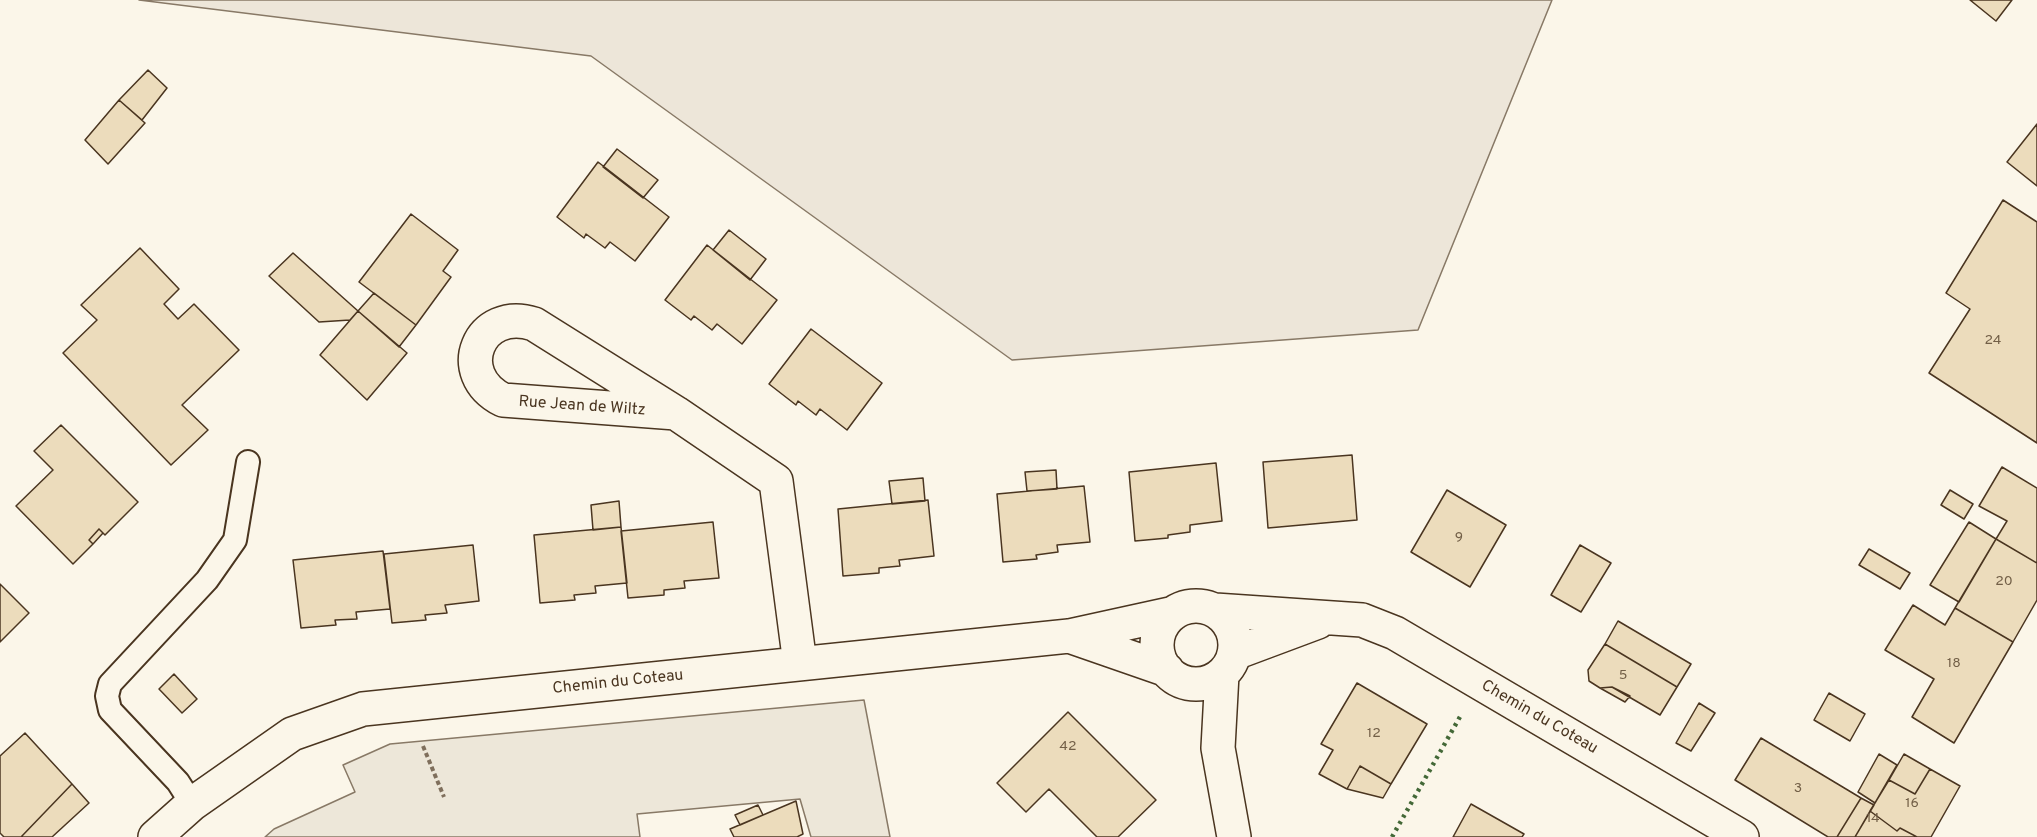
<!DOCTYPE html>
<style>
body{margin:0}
canvas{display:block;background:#fbf6e9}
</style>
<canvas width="2037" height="837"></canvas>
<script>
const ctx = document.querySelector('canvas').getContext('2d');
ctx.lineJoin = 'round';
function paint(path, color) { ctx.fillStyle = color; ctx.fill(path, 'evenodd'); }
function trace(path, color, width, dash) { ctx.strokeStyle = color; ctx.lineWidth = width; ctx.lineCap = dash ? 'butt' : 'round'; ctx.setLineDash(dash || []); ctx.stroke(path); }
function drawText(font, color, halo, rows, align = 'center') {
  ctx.font = font + ' Overpass,sans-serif'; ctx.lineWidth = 4.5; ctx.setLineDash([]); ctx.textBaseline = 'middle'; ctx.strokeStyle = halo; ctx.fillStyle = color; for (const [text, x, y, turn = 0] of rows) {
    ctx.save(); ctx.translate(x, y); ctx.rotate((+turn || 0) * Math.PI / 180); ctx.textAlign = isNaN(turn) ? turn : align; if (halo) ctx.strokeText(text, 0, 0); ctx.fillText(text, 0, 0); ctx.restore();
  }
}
const green = new Path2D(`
 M 139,0 L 1552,0 L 1418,330 L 1012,360 L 591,56 Z`);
paint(green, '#ede6d9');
trace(green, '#887966', 1.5);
const parking = new Path2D(`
 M 864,700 L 890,837 L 811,837 L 800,799 L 637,814 L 640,837 L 265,837 L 274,829 L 355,792 L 343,765 L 390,744 Z`);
paint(parking, '#ede7d9');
trace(parking, '#887966', 1.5);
const building = new Path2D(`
 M 1970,0 L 2012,0 L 1996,21 Z
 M 148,70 L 167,88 L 142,120 L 119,100 Z
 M 119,100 L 145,123 L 108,164 L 85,140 Z
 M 2037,124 L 2037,186 L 2007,162 Z
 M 617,149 L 658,180 L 643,198 L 603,167 Z
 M 598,162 L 669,217 L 635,261 L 610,242 L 605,248 L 586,234 L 584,238 L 557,217 Z
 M 2003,200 L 2037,222 L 2037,443 L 1929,373 L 1970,309 L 1946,293 Z
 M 411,214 L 458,250 L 443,271 L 451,277 L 416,325 L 359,282 Z
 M 729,230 L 766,259 L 750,280 L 713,250 Z
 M 707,245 L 777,300 L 742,344 L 717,324 L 712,330 L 694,316 L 691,320 L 665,300 Z
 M 140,248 L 179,289 L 164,304 L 178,319 L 194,304 L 239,350 L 182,405 L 208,430 L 171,465 L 63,353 L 97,320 L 81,305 Z
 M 293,253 L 358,311 L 350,320 L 319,322 L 269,276 Z
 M 374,293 L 416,325 L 399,347 L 358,311 Z
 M 358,311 L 407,353 L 367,400 L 320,355 Z
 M 811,329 L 882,383 L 847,430 L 820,409 L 816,415 L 798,401 L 796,405 L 769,384 Z
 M 61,425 L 138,502 L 105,535 L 99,529 L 89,540 L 93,544 L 73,564 L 16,506 L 53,470 L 34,451 Z
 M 1352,455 L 1357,520 L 1268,528 L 1263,462 Z
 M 1216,463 L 1222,521 L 1190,525 L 1190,532 L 1168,535 L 1168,538 L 1135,541 L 1129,472 Z
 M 2002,467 L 2037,488 L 2037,563 L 1996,539 L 2007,521 L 1979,506 Z
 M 1056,470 L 1057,489 L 1027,491 L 1025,472 Z
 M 923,478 L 925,501 L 892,504 L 889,481 Z
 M 1084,486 L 1090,542 L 1057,545 L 1058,552 L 1036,555 L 1037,559 L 1003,562 L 997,494 Z
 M 1447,490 L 1506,525 L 1470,587 L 1411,552 Z
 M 1950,490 L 1973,504 L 1964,519 L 1941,505 Z
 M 928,500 L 934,556 L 899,560 L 900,566 L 879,568 L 879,573 L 843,576 L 838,509 Z
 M 619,501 L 621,527 L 593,530 L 591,505 Z
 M 713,522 L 719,578 L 684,581 L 685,588 L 664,590 L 664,595 L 628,598 L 621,531 Z
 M 1969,522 L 1996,539 L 1959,602 L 1930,585 Z
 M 621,527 L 627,583 L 595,586 L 596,593 L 574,595 L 575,600 L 540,603 L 534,535 Z
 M 99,529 L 103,533 L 93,544 L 89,540 Z
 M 1996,539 L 2037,563 L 2037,600 L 2013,642 L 1955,608 Z
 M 473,545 L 479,601 L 445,605 L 447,613 L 425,615 L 426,620 L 392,623 L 384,554 Z
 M 1580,545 L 1611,563 L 1581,612 L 1551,595 Z
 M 1869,549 L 1910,573 L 1900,589 L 1859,565 Z
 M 383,551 L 390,609 L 356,612 L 357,619 L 335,620 L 336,625 L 301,628 L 293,560 Z
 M 0,584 L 29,613 L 0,642 Z
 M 1913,605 L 1945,625 L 1955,608 L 2013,642 L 1954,743 L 1912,717 L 1934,679 L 1885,650 Z
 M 1618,621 L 1691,664 L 1677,687 L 1605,644 Z
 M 1605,644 L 1677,687 L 1660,715 L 1612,687 L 1600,688 L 1589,681 L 1588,670 Z
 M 174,674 L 197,699 L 182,713 L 159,689 Z
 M 1357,683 L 1427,724 L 1391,784 L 1360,766 L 1347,789 L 1319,774 L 1333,750 L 1321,744 Z
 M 1612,687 L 1630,696 L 1625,702 L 1600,688 Z
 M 1829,693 L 1865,714 L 1850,741 L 1814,720 Z
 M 1699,703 L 1715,713 L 1691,751 L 1676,743 Z
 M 1068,712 L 1156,800 L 1118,837 L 1097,837 L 1049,789 L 1026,812 L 997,783 Z
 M 25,733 L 72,784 L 21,837 L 4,837 L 0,833 L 0,756 Z
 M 1761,738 L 1861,798 L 1837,837 L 1828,837 L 1735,780 Z
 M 1879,754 L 1897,765 L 1875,803 L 1858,792 Z
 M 1904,754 L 1930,769 L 1915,794 L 1889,780 Z
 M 1360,766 L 1391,784 L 1383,798 L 1347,789 Z
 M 1930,769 L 1960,786 L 1931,837 L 1917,837 L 1900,828 L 1897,831 L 1870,811 L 1889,780 L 1915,794 Z
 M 72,784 L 89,803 L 52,837 L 21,837 Z
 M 1861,798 L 1874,805 L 1855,837 L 1837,837 Z
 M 796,801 L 803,834 L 797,837 L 734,837 L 730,829 Z
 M 1471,804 L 1524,834 L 1522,837 L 1453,837 Z
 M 758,805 L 763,815 L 740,825 L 735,815 Z
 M 1870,811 L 1897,831 L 1900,828 L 1917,837 L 1855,837 Z`);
paint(building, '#ecdcbc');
trace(building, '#4a3520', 1.5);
const lane = new Path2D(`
 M 192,804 L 178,782 L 110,710 L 107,696 L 110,684 L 207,580 L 235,540 L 248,462`);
const street = new Path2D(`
 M 676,413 L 503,400 C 451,374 479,306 534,324 L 676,413 L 776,481 L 800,664
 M1157 645a39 39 0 1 1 78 0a39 39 0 1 1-78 0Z
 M 1215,610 L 1362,620 L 1395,633 L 1742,837
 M 1069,636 L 1167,670
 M 1235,653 L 1318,622
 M 1222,674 L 1218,748 L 1234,837
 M 155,837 L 192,804 L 292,734 L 363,709 L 1069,636 L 1174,613`);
trace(lane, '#4a3520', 26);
trace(street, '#4a3520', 36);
trace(new Path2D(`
 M 423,746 L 444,797`), '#7f6f5c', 4, [4.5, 3]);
trace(lane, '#fbf6e9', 22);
trace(street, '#fbf6e9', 33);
trace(new Path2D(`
 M 1392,837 L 1461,715`), '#436837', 4.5, [3, 4.5]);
drawText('14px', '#725f47', null, [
 ["24",1993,341],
 ["9",1459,538],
 ["20",2004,582],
 ["18",1954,664],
 ["5",1623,676],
 ["12",1374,734],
 ["42",1068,747],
 ["3",1798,789],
 ["16",1912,804],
 ["14",1873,819]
]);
drawText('16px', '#4a3520', '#fbf6e9', [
 ["Rue Jean de Wiltz",582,407,4],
 ["Chemin du Coteau",618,683,-6],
 ["Chemin du Coteau",1539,718,30]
]);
</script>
